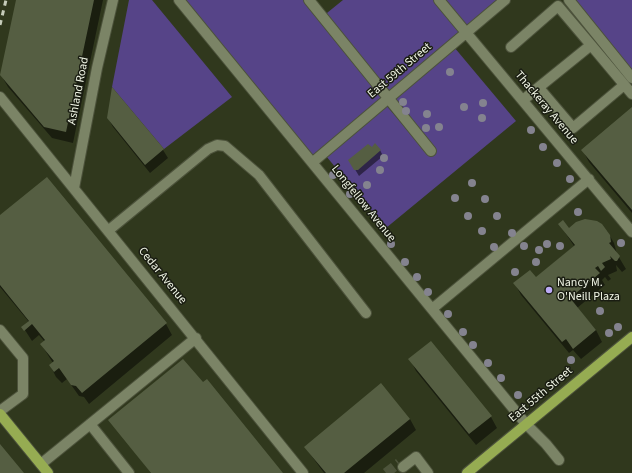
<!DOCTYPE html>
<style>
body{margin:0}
canvas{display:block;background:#30381d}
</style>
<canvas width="632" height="473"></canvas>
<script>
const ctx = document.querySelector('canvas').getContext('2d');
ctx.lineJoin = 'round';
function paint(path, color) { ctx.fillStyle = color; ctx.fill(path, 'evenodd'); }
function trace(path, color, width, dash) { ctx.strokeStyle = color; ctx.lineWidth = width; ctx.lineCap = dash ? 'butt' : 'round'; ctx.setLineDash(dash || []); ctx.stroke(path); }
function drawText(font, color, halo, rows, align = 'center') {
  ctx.font = font + ' "Source Sans 3",sans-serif'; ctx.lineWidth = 3; ctx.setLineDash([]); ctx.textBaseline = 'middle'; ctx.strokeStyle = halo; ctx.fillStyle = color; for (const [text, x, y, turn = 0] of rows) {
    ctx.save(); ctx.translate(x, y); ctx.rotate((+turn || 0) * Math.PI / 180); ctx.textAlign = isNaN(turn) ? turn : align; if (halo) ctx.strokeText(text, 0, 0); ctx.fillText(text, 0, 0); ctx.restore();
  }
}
paint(new Path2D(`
 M 129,0 L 152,0 L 232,97 L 164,149 L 112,87 Z
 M 179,0 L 309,0 L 322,17 L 343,0 L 505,0 L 313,162 Z
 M 569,0 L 632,0 L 632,77 Z
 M 454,47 L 516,121 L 386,228 L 326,156 L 385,104 L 429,155 L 436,149 L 394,99 Z`), '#564488');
paint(new Path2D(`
 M 17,0 L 103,0 L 73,143 L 52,138 L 8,87 L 1,75 Z
 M 632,109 L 632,213 L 589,162 L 583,151 Z
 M 108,118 L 163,150 L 168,158 L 150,173 L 113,127 Z
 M 380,150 L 383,156 L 359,176 L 353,166 Z
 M 0,216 L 166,324 L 172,335 L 89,404 L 84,397 L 79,396 L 67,379 L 62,383 L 56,377 L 50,365 L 53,363 L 41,344 L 45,342 L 39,335 L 32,341 L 23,327 L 29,322 L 0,287 Z
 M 560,225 L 569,229 L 607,231 L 614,243 L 617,254 L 626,269 L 622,272 L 616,265 L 617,271 L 608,275 L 611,279 L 608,281 L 605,277 L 602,280 L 605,285 L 577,308 L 596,330 L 602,342 L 581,359 L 573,350 L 569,353 L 521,295 L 515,284 L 536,278 L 574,246 Z
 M 410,359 L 491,417 L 497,428 L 476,445 L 416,371 Z
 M 410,419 L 416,430 L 364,473 L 324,473 L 305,447 Z
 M 110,420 L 282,473 L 151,473 Z`), '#0007');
paint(new Path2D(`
 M 16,0 L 94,0 L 66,132 L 44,127 L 0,75 Z
 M 112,87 L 164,149 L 145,165 L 107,118 Z
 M 632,107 L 632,210 L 581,150 Z
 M 375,143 L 381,150 L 358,170 L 354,170 L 348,160 L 368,144 L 372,147 Z
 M 47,177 L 167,323 L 82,393 L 76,386 L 71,385 L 59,368 L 54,372 L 49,365 L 54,361 L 40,344 L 45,340 L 32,324 L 24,331 L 21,327 L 29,321 L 0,285 L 0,215 Z
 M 585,219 L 597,221 L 602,224 L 610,235 L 611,242 L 609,243 L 620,256 L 617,261 L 615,261 L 610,256 L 611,259 L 602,263 L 605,267 L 601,271 L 598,266 L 595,268 L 600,273 L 570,298 L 596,330 L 573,349 L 566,339 L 562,342 L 513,283 L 530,270 L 536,277 L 575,245 L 558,224 L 563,220 L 569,228 L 576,222 Z
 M 431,341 L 492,416 L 469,434 L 408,359 Z
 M 183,359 L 203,382 L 207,379 L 283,473 L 151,473 L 108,420 Z
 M 381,383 L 410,419 L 344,473 L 326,473 L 304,447 Z
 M 0,444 L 24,473 L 0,473 Z`), '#555e42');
trace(new Path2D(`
 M 386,473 L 399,463`), '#4d543b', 10, [10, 5]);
const minor = new Path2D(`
 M 179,0 L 526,424 L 546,444 L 559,460
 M 309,0 L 431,151
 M 439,0 L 632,232
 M 569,0 L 632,78
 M 511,47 L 558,6 L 591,45
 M 539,88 L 573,128 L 624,85
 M 0,97 L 303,473
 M 523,100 L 591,45 L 632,94
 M 313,162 L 505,0
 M 74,188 L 97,68 L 113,0
 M 109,230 L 208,149 L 217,145 L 225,146 L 259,175 L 366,313
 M 432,309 L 589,179
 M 0,330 L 23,358 L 23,394 L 0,411
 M 90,424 L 129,473
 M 41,464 L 196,338
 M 403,467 L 416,457 L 428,473`);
const major = new Path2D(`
 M 0,414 L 48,473
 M 467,473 L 632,337`);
trace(minor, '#4c523b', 12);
trace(major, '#4c523b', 12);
trace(minor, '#7b8466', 10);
trace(major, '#96ac52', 10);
trace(new Path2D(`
 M 0,25 L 6,0`), '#c6ccba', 3, [5, 5]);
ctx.fillStyle = '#84838f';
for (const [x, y] of [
 [450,72],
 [403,102],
 [483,103],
 [464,107],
 [406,111],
 [427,114],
 [482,118],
 [439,127],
 [426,128],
 [531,130],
 [543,147],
 [384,158],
 [557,163],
 [380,170],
 [333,175],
 [570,179],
 [472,183],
 [367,185],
 [350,194],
 [455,198],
 [485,199],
 [578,212],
 [468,216],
 [497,216],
 [482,231],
 [512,233],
 [621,243],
 [391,244],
 [547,244],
 [524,246],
 [560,246],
 [494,247],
 [539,250],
 [405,262],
 [536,262],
 [515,272],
 [417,277],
 [428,292],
 [600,311],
 [448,314],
 [618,327],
 [463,332],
 [609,333],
 [473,345],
 [571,360],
 [488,363],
 [501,378],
 [518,395]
]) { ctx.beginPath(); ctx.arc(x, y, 4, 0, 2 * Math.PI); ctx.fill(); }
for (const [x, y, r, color] of [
 [549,290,4,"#bbaaf6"]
]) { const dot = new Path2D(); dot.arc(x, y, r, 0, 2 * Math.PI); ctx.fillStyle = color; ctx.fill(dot); trace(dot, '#1a1d12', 1.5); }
drawText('12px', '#f0f5e5', '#1a1d12', [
 ["East 59th Street",400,71,-40],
 ["Ashland Road",79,91,-79],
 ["Thackeray Avenue",546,108,50],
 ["Longfellow Avenue",363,204,51],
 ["Cedar Avenue",162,276,51],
 ["East 55th Street",541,395,-40]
]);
drawText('12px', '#f0f5e5', '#1a1d12', [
 ["Nancy M.",557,283],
 ["O'Neill Plaza",557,297]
], 'left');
</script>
